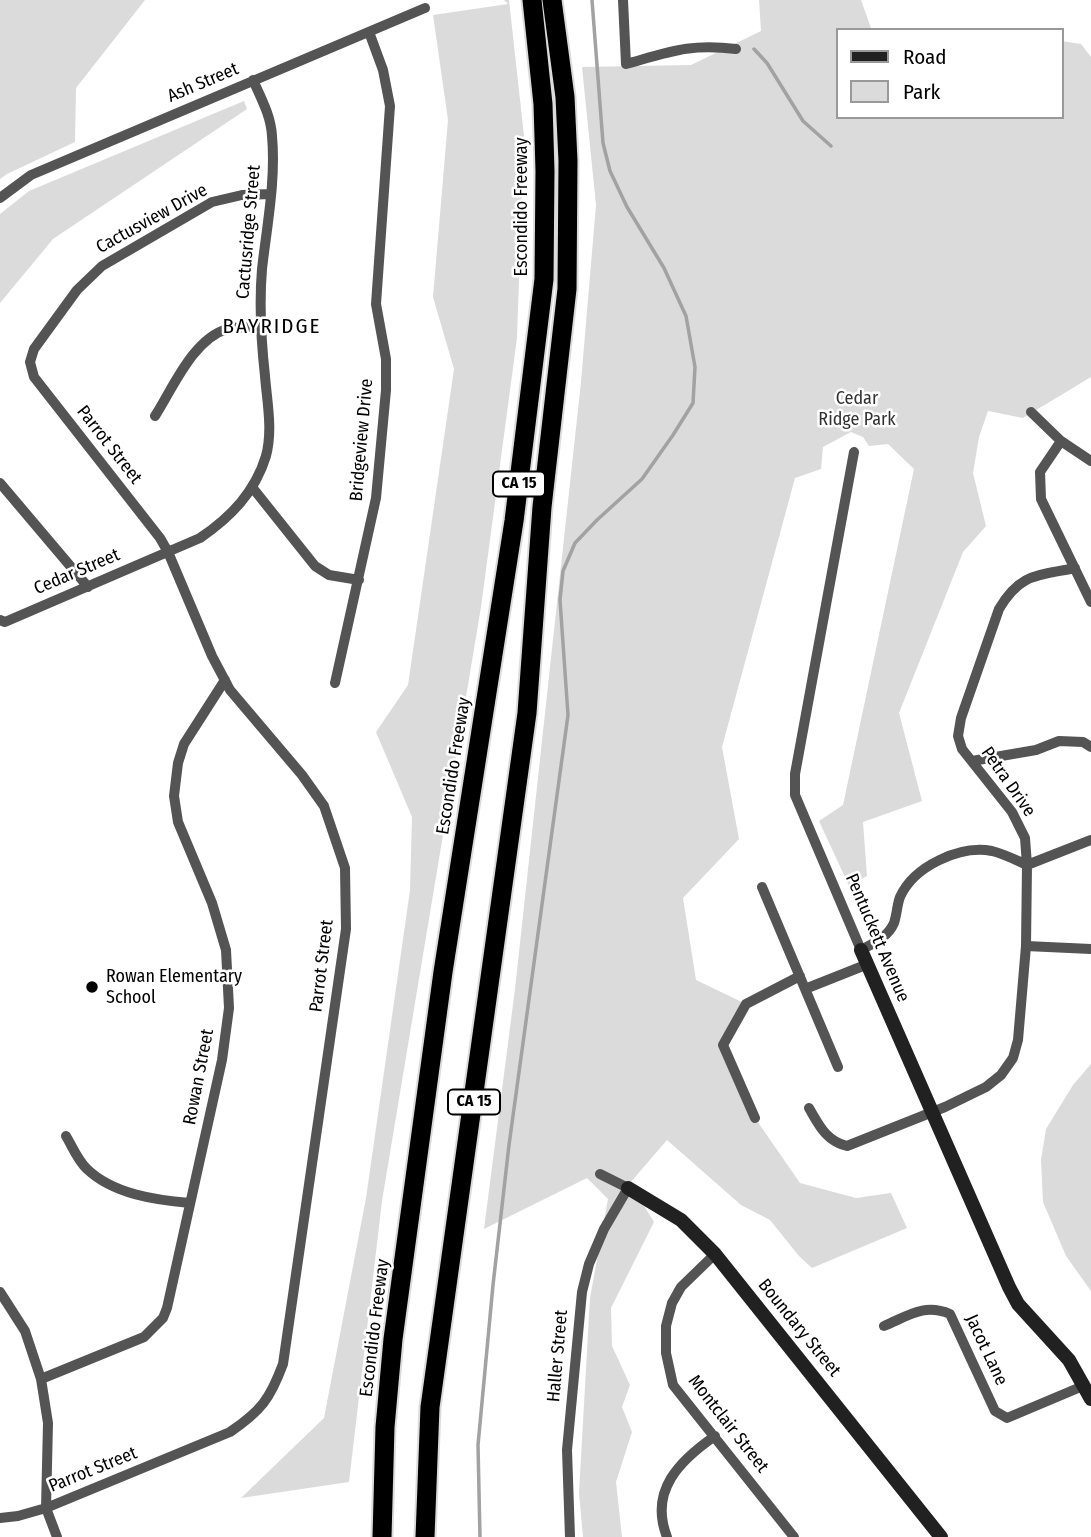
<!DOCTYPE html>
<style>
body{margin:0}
#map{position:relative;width:1091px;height:1537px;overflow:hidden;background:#fff;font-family:"Fira Sans Condensed",sans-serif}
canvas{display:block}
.legend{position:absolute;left:836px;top:28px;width:228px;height:91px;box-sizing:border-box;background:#fff;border:2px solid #999;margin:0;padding:9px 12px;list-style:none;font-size:21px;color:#000}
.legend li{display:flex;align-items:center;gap:14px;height:35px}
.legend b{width:35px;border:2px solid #999}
</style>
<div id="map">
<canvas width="1091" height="1537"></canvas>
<ul class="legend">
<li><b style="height:9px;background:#212121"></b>Road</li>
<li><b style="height:19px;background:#dbdbdb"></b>Park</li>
</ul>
</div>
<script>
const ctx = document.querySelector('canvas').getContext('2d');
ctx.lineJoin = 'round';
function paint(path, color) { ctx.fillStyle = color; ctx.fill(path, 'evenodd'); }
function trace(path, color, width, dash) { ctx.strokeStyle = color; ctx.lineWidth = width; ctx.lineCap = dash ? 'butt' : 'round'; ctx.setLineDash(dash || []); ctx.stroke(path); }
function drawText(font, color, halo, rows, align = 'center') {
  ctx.font = font + ' "Fira Sans Condensed",sans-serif'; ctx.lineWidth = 5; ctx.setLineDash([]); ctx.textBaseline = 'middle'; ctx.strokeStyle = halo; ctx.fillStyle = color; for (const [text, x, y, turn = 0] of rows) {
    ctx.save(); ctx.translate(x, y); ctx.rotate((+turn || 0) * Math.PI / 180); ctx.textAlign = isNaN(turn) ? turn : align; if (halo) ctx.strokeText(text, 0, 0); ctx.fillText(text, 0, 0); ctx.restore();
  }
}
paint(new Path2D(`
 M 0,0 L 145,0 L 76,88 L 75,142 L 7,174 L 0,179 Z
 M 504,0 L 509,0 L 524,136 L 517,338 L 481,607 L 382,1201 L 349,1482 L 241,1498 L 324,1418 L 366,1198 L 410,890 L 412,817 L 376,732 L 408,685 L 454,369 L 433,297 L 448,120 L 433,15 L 508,4 Z
 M 759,0 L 861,0 L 871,28 L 874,30 L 837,30 L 837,117 L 1061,117 L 1061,41 L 1081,44 L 1091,57 L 1091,377 L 1023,418 L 988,411 L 979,437 L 973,473 L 986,526 L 963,552 L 899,713 L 922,801 L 863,822 L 867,876 L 849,886 L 819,821 L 843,805 L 914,469 L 888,444 L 869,446 L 863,437 L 851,432 L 823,447 L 821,469 L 795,478 L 722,747 L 739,839 L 683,898 L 696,980 L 746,1004 L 724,1045 L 755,1118 L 800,1183 L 856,1198 L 891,1193 L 907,1228 L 812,1268 L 799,1256 L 770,1220 L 741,1205 L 667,1140 L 630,1183 L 654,1222 L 611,1308 L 612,1346 L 630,1385 L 622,1407 L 632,1432 L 616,1482 L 622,1537 L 583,1537 L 579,1493 L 590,1298 L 608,1199 L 587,1178 L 484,1229 L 515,989 L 581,382 L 596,205 L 582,67 L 691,65 L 761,31 Z
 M 244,101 L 247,109 L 53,239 L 0,303 L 0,214 L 29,191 Z
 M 1091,1064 L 1091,1291 L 1066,1256 L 1043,1202 L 1041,1160 L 1046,1129 L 1073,1085 Z`), '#dbdbdb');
trace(new Path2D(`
 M 754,49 L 767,63 L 803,121 L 831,146
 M 480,1537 L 478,1445 L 493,1285 L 509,1145 L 568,715 L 560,600 L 563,571 L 575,543 L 597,520 L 642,479 L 673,435 L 693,403 L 695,367 L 686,316 L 664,268 L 627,207 L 610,171 L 603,143 L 592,0`), '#a2a2a2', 3.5);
const highway = new Path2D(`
 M 382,1537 L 385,1427 L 393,1339 L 443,972 L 514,521 L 544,279 L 545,171 L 543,104 L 532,0
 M 425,1537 L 430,1407 L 527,713 L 542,507 L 567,289 L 568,161 L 565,97 L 552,0`);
trace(highway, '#dbdbdb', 23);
trace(new Path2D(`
 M 623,0 L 626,64 C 669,52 690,43 736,49
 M 0,198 L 31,175 L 425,8
 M 1031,412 L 1061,441 L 1091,461
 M 155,416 C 173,388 193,339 227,329 C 237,327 249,327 260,326
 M 1061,441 L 1040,472 L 1041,499 L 1091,602
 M 854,452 L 795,774 L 795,795 L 861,950 C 874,943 888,937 894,923 C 897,914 897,905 900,897 C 914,866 960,845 992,851 C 1004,854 1016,860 1027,865 L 1091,840
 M 0,483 L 88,587
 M 252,487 L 315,566 L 329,575 L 359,580
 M 0,620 L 5,622 L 200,538 C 231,517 255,492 266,456 C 273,430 267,402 265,376 C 261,340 259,305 262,269 C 267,225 276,180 272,136 C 271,116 261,98 253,80
 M 335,683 L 376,498 L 386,390 L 386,359 L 376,304 L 390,106 L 383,70 L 369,32
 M 972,761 L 1036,750 L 1059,741 L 1083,742 L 1091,747
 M 762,887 L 838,1067
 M 1026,946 L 1091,949
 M 805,989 L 868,964
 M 809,1108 C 819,1125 826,1141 847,1146 L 945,1107 L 986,1087 L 1001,1075 L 1013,1058 L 1018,1040 L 1026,946 L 1027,865 L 1025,838 L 1012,812 L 962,749 L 958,736 L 961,718 L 999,609 C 1020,573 1037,576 1075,568
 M 755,1118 L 723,1045 L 746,1004 L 800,976
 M 66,1136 C 72,1146 78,1161 87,1169 C 113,1194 155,1200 190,1203
 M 715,1254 L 681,1287 L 672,1303 L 666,1326 L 666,1353 L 673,1385 L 794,1537
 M 0,1292 L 25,1331 L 41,1379 L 48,1423 L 46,1508 L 57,1537
 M 884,1326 C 908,1316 924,1303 950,1314 L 995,1411 L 1007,1418 L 1083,1386
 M 41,1379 L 144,1337 L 163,1318 L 167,1308 L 222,1060 L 229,1008 L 226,950 L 212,903 L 178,822 L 174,796 L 178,763 L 184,744 L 225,680
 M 0,1518 L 18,1516 L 46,1508 L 230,1432 C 261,1411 270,1399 283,1364 L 346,929 L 345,868 L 324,806 L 302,775 L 230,690 L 212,656 L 168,552 L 160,538 L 34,377 L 30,362 L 34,349 L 77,290 L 102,266 L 212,202 L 242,195 L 271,194
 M 570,1537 L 567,1450 L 582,1292 L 589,1264 L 604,1229 L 628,1188 L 600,1174
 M 667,1537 C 649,1491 679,1461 715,1436`), '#545454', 10);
trace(new Path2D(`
 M 861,950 L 1009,1287 L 1018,1304 L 1069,1360 L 1091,1399
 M 628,1188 L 681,1220 L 715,1254 L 941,1537`), '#212121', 14);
trace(highway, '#000', 19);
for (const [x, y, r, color] of [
 [92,987,7,"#000"]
]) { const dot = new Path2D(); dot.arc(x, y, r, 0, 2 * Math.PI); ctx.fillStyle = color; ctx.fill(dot); trace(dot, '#fff', 2.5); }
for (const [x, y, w] of [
 [519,484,52],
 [474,1102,52]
]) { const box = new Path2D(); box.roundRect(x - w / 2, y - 12.5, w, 25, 5); ctx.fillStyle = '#fff'; ctx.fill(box); trace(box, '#000', 2); }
drawText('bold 16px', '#000', null, [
 ["CA 15",519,484],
 ["CA 15",474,1102]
]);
drawText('18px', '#000', '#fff', [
 ["Ash Street",203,83,-23],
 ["Escondido Freeway",522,207,-90],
 ["Cactusview Drive",152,219,-29],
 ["Cactusridge Street",249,232,-85],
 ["Bridgeview Drive",362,440,-85],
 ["Parrot Street",109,445,52],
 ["Cedar Street",77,572,-23],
 ["Escondido Freeway",454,766,-81],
 ["Petra Drive",1008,782,55],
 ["Pentuckett Avenue",877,938,67],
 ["Parrot Street",322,966,-83],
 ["Rowan Street",199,1077,-79],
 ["Escondido Freeway",375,1328,-83],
 ["Boundary Street",799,1328,51],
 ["Jacot Lane",986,1350,65],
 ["Haller Street",558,1356,-85],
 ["Montclair Street",728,1424,52],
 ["Parrot Street",93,1470,-22]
]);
drawText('18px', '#323232', '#fff', [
 ["Cedar",857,399],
 ["Ridge Park",857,420]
]);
drawText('18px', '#000', '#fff', [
 ["Rowan Elementary",106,977],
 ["School",106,998]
], 'left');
ctx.letterSpacing = '2px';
drawText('21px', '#000', '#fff', [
 ["BAYRIDGE",272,327]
]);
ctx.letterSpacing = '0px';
</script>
